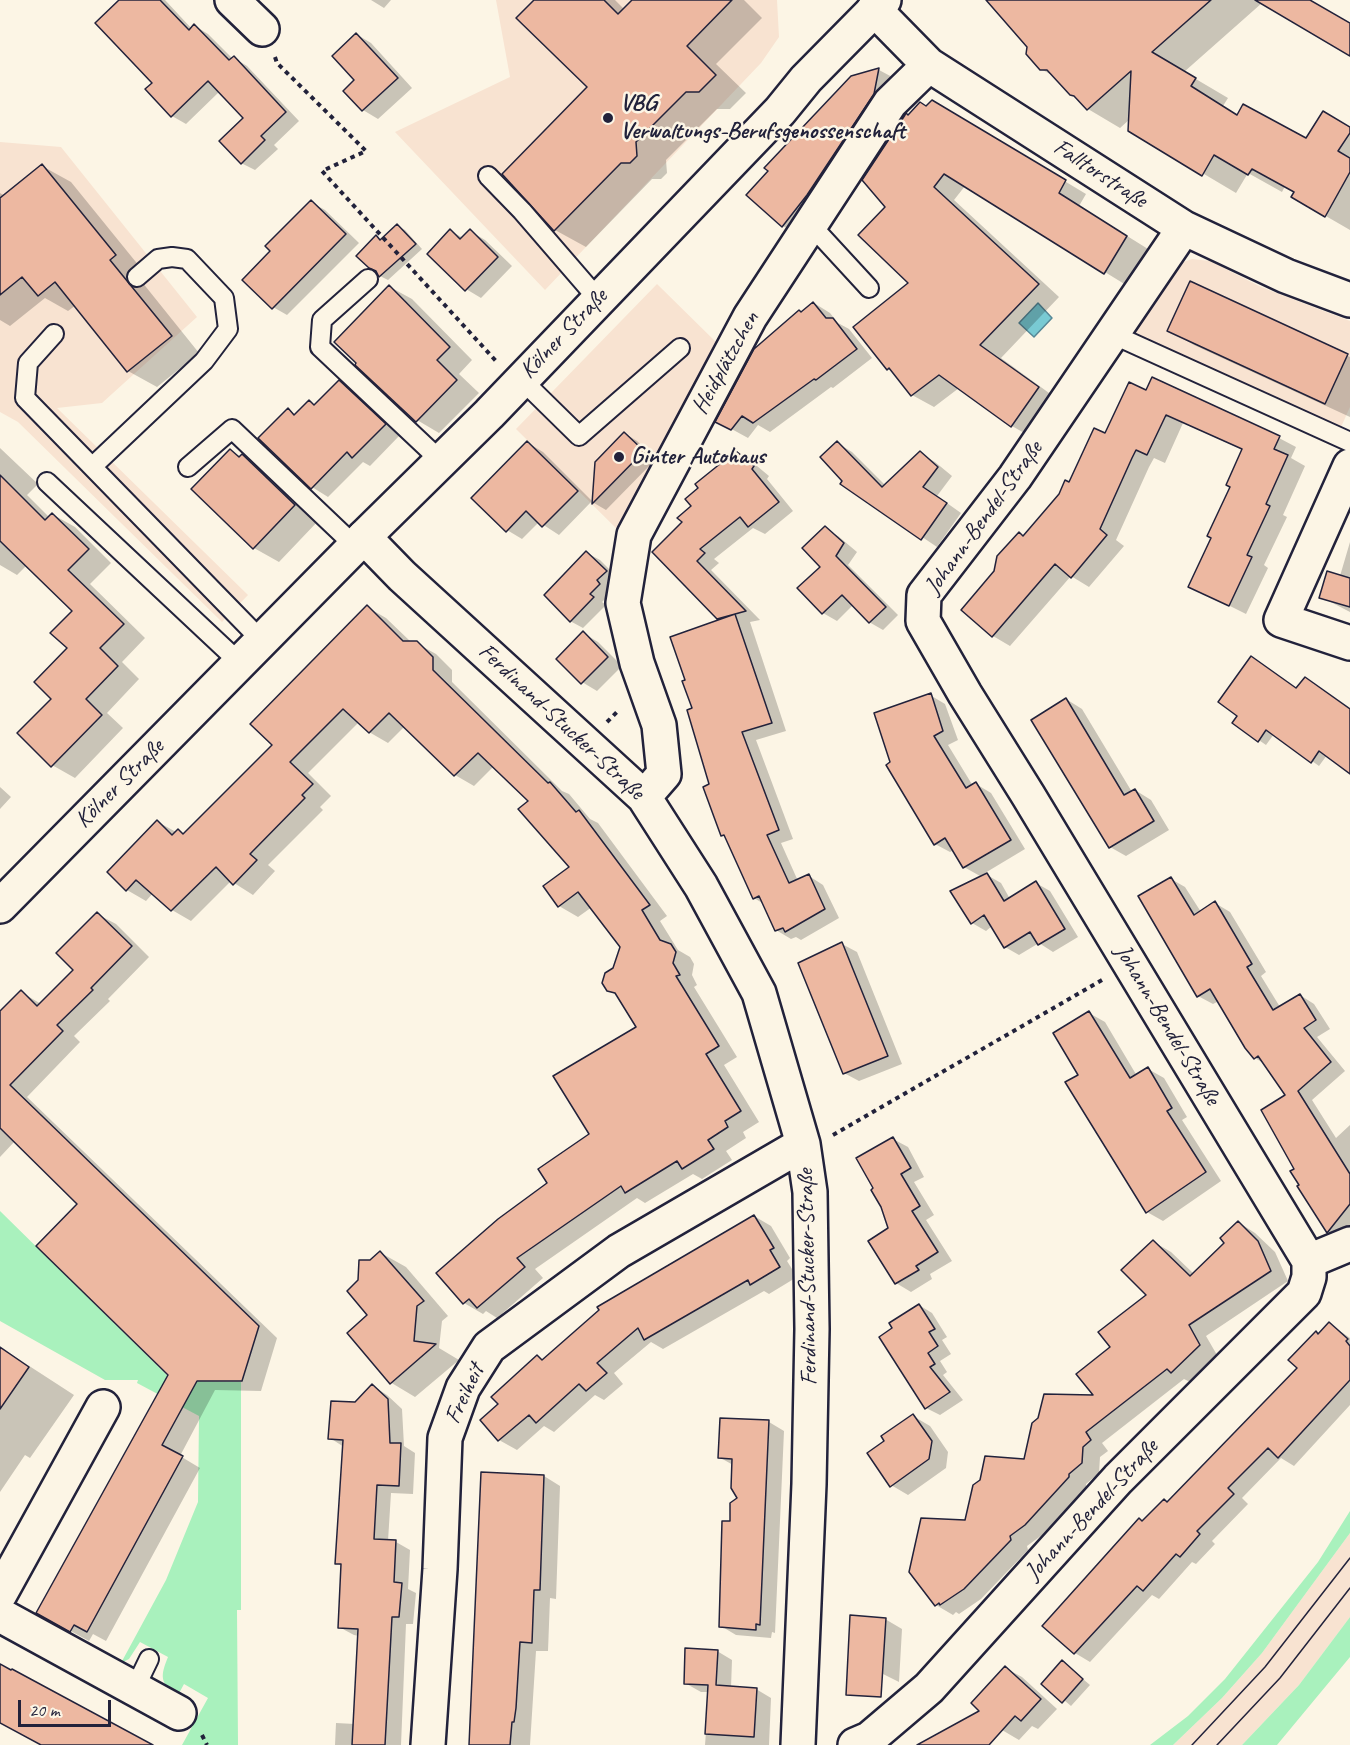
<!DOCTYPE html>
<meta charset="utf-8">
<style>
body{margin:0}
#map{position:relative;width:1350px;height:1745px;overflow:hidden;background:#fcf5e5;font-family:Caveat,sans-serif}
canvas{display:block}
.scale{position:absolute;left:18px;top:1700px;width:93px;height:27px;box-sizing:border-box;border:3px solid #22223b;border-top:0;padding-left:8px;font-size:18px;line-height:21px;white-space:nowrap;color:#22223b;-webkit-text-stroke:4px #fcf5e5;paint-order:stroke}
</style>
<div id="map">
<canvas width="1350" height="1745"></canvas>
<div class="scale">20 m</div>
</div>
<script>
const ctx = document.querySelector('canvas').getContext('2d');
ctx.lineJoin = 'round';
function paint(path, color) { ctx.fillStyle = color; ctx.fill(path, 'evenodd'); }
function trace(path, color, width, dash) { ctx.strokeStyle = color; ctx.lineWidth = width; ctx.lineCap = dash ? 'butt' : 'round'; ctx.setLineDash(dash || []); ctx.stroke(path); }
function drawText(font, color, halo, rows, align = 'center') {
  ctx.font = font + ' Caveat,sans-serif'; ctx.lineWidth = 5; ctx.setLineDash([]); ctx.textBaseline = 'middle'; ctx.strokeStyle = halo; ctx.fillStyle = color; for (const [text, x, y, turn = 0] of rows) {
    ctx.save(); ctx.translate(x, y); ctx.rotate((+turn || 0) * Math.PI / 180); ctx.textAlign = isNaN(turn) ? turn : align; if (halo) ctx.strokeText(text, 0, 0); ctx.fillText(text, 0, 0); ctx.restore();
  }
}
paint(new Path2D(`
 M 496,0 L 777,0 L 779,37 L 761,63 L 545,290 L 395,132 L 510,77 Z
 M 0,142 L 61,147 L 197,317 L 102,403 L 57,408 L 248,595 L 222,622 L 18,422 L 0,412 Z
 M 1192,259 L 1210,261 L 1261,287 L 1350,321 L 1350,407 L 1337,436 L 1127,338 L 1175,265 Z
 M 657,284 L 718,344 L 623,535 L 516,429 Z
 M 1350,1533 L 1350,1617 L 1299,1685 L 1242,1745 L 1173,1745 L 1222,1698 L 1262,1653 Z`), '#f8e3d1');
paint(new Path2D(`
 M 0,1211 L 173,1381 L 241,1382 L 241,1610 L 237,1610 L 238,1745 L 182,1745 L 208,1698 L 184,1684 L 177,1697 C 160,1682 160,1677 168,1657 L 140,1642 L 129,1659 L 121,1663 L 166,1580 L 198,1502 L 199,1416 L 137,1383 L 138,1380 L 105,1380 L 0,1321 Z
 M 1350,1511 L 1350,1533 L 1262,1653 L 1222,1698 L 1173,1745 L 1150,1745 L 1188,1716 L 1225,1679 L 1318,1562 Z
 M 1350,1617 L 1350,1657 L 1277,1745 L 1242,1745 L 1299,1685 Z`), '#a9f1bd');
const water = new Path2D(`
 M 1038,303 L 1052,318 L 1034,337 L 1019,323 Z`);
paint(water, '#79cad3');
trace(water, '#568796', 1.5);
paint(new Path2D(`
 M 119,0 L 165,0 L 192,29 L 195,26 L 208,34 L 233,59 L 234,58 L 247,66 L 299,121 L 274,145 L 278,149 L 255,170 L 241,163 L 245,118 L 220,91 L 186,124 L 172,116 L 154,83 Z
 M 371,0 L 391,0 L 384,8 Z
 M 536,0 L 615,0 L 625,10 L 634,0 L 744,0 L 762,18 L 716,64 L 746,93 L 730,109 L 717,109 L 666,160 L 667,173 L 661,179 L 652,179 L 586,247 L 555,230 L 589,87 Z
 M 990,0 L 1308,0 L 1350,25 L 1350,54 L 1262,3 L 1184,72 L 1228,98 L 1223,106 L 1238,116 L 1307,140 L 1350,129 L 1350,230 L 1293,197 L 1296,192 L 1285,186 L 1282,192 L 1248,173 L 1236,193 L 1130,130 L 1130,119 L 1120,128 L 1088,109 L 1055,77 L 1041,69 L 1028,46 Z
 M 356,34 L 371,43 L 412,88 L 378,119 L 363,110 L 345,91 L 356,80 Z
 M 879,70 L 894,78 L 799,235 L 783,226 L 748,195 L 852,77 Z
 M 927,107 L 953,114 L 1086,194 L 1079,206 L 1148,249 L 1126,285 L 965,186 L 954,200 L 1059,297 L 1001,358 L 1060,401 L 1033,438 L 1012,426 L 959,388 L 934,407 L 912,395 L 895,372 L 888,369 L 911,283 L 887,208 L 909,116 Z
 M 42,166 L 71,182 L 144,272 L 138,277 L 199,353 L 157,387 L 128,371 L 76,305 L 68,311 L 45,298 L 10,326 L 0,320 L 0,193 L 5,196 Z
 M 311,202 L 325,210 L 359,243 L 287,315 L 273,307 L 272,251 Z
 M 397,226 L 405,230 L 422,249 L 388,280 L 380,276 L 376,237 L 382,241 Z
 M 451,231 L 463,238 L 470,231 L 485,240 L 512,266 L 481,298 L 466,289 Z
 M 1191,283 L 1350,357 L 1350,417 L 1194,345 L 1169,330 Z
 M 390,287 L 412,299 L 472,360 L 459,374 L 479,393 L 439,433 L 417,420 Z
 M 814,303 L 830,313 L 838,323 L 849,329 L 872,358 L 833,388 L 831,387 L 770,432 L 758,425 L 748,438 L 717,421 L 801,313 Z
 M 339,382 L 356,392 L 401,434 L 370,466 L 363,462 L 328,497 L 312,487 L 289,410 L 296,415 L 309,402 L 315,406 Z
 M 1147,392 L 1279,438 L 1296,447 L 1291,458 L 1305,466 L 1283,515 L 1287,517 L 1264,565 L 1268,568 L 1246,614 L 1190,586 L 1213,538 L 1243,450 L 1183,423 L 1165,463 L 1154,458 L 1149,467 L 1116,540 L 1124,546 L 1089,587 L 1071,576 L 1010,646 L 993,636 L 963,610 L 1070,484 L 1106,435 Z
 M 624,433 L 637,441 L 656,459 L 606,510 L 594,503 L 596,462 Z
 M 528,443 L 543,452 L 592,501 L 559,535 L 539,522 L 522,539 L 507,530 Z
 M 837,443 L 852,452 L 886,486 L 920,453 L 935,462 L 952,476 L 937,496 L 961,513 L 937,547 L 842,483 L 844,480 Z
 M 0,448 L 38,484 L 27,495 L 49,517 L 52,514 L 75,527 L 111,563 L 90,584 L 145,638 L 122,662 L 139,679 L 107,713 L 123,728 L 75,778 L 52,765 L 53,699 L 69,648 L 74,611 L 27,565 L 17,575 L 0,565 Z
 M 230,451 L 267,470 L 319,520 L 279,562 L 254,548 Z
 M 736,453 L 751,461 L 769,476 L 767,479 L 793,511 L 765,534 L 753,528 L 714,559 L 719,563 L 711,570 L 760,620 L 750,622 L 786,731 L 756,740 L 793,839 L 781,843 L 798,881 L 809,876 L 823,885 L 839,918 L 801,940 L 796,937 L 791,939 L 776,930 L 764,904 L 754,898 L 726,836 L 723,835 L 694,709 L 722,620 L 654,552 L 684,522 L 693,506 Z
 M 825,528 L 838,536 L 857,552 L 848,565 L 898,615 L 883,630 L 869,622 L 853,605 L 837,621 L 823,613 L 799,588 L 822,567 Z
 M 1350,542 L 1350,612 L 1321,597 L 1340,576 Z
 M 587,553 L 600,560 L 619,579 L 612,592 L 602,602 L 606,605 L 583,628 L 570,621 Z
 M 367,607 L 386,618 L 411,642 L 416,643 L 436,654 L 452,670 L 452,682 L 562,791 L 569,794 L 590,819 L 598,823 L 667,916 L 660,921 L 678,950 L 690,957 L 694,964 L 692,975 L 697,985 L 694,987 L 737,1057 L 724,1065 L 759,1122 L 743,1132 L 746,1138 L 726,1151 L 732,1160 L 702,1179 L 693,1174 L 645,1203 L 637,1198 L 535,1269 L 543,1278 L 497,1318 L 486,1311 L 483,1314 L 464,1303 L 549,1183 L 591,1134 L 638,1028 L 618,996 L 608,990 L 621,946 L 592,907 L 578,917 L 559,906 L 571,867 L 530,801 L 494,766 L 474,786 L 455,775 L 405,726 L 388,743 L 369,732 L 359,722 L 308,773 L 331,796 L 320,807 L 323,810 L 268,865 L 275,871 L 253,895 L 231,881 L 191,921 L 172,910 L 153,893 L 146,901 L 127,890 L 158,822 L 176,832 L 178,831 L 185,834 L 274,745 Z
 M 583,633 L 598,642 L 622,666 L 597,691 L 582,682 Z
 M 1297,689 L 1350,710 L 1350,772 L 1327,755 L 1319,766 L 1274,734 L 1266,745 L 1234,723 Z
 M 930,695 L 945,704 L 958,740 L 948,745 L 973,786 L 976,784 L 991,793 L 1025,849 L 980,876 L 964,867 L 954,850 L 950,852 L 935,844 L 892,763 Z
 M 1066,699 L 1082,709 L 1132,792 L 1135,790 L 1151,800 L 1169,830 L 1126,856 L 1110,847 Z
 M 0,787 L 11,797 L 0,809 Z
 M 987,875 L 1001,883 L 1010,899 L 1036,883 L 1050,891 L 1078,937 L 1053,952 L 1039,943 L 1019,955 L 1005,947 L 992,926 L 986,931 L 972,923 Z
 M 1171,879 L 1185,887 L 1201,912 L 1215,903 L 1230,912 L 1266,972 L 1261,976 L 1280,1007 L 1300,995 L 1314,1004 L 1330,1029 L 1317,1037 L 1345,1071 L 1312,1100 L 1336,1138 L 1350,1125 L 1350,1231 L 1342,1240 L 1328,1232 L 1299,1187 L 1301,1186 L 1287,1095 L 1265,1064 L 1255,1058 L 1219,1001 L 1213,1004 L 1198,996 Z
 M 97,914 L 116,924 L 149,957 L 108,999 L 110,1001 L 74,1036 L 80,1042 L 27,1097 L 277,1338 L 261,1391 L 215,1390 L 180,1456 L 200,1468 L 106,1641 L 93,1634 L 89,1641 L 56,1623 L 169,1374 L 80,1203 L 15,1141 L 0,1157 L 0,1013 L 21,992 L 41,1004 L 75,970 Z
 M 842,944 L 857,952 L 902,1064 L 859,1081 L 844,1073 Z
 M 1089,1013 L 1105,1022 L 1137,1076 L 1148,1069 L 1164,1078 L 1187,1117 L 1182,1120 L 1221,1181 L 1163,1221 L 1147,1212 L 1080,1075 Z
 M 893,1139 L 908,1147 L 924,1177 L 914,1182 L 934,1215 L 926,1220 L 952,1261 L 930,1274 L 932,1279 L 911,1292 L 896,1283 L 890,1229 Z
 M 754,1216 L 771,1226 L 790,1258 L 787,1261 L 797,1277 L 769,1294 L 764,1291 L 663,1349 L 651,1342 L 614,1373 L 623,1384 L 604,1400 L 595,1395 L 554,1432 L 544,1426 L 517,1450 L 499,1440 L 500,1404 L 538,1357 L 544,1361 Z
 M 1238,1222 L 1255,1233 L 1275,1252 L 1288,1281 L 1206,1336 L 1217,1355 L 1190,1382 L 1184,1379 L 1102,1443 L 1108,1451 L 1100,1457 L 1099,1473 L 1086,1484 L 1086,1487 L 1042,1535 L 1027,1546 L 1028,1550 L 981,1599 L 959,1614 L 956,1612 L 953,1615 L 936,1605 L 966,1521 L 1025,1460 L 1096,1397 L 1112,1348 L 1149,1295 L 1154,1242 L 1171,1252 L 1194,1274 L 1226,1243 Z
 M 381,1253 L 406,1267 L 448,1316 L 442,1321 L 439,1348 L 459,1360 L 415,1397 L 390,1382 L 370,1315 L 371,1261 Z
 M 919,1305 L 932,1313 L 947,1337 L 942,1340 L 951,1354 L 940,1361 L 947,1372 L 943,1375 L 963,1400 L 940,1415 L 926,1408 L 894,1329 Z
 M 1330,1324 L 1350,1338 L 1350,1405 L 1294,1466 L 1281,1458 L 1242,1498 L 1248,1504 L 1212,1541 L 1215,1544 L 1196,1564 L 1192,1562 L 1159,1599 L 1152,1595 L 1090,1662 L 1075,1653 L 1143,1523 L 1168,1503 L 1299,1368 L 1319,1335 Z
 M 0,1347 L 74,1395 L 30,1458 L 25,1455 L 0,1492 Z
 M 373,1386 L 387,1395 L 402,1409 L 404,1446 L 415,1453 L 413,1494 L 391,1493 L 388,1541 L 396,1542 L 410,1550 L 408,1589 L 416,1593 L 413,1624 L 406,1624 L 401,1745 L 335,1745 L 336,1723 L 355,1724 L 359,1636 L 354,1635 L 339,1627 L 342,1566 L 337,1563 L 344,1447 L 330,1438 L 356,1404 Z
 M 913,1416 L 930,1426 L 948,1452 L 946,1468 L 908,1495 L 891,1485 L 886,1441 Z
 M 721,1420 L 769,1422 L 784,1431 L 775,1633 L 772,1632 L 771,1638 L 736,1635 L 721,1626 L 731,1523 L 739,1499 L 733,1465 L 719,1457 Z
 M 544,1476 L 560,1486 L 556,1599 L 550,1598 L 548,1651 L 536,1651 L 530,1745 L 470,1745 Z
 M 851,1617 L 885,1619 L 902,1629 L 899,1682 L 883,1674 Z
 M 717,1651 L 732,1660 L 731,1688 L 756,1689 L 771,1698 L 769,1745 L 705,1745 L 709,1692 L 701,1692 L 685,1683 Z
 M 1063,1662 L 1090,1685 L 1071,1706 L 1044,1683 Z
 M 1005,1668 L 1022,1677 L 1057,1709 L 1038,1729 L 1032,1726 L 1019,1740 L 1002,1730 L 973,1703 Z`), '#0003');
const building = new Path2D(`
 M 119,0 L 160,0 L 189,30 L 194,24 L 229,60 L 234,56 L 286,112 L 261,136 L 265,140 L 241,164 L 219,141 L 243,118 L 208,81 L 171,117 L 145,89 L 152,83 L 95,23 Z
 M 534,0 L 604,0 L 618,14 L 632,0 L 732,0 L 687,46 L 716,75 L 699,92 L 686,92 L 636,142 L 637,156 L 630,163 L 621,163 L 554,231 L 502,174 L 587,87 L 516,18 Z
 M 986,0 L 1211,0 L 1152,52 L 1196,78 L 1191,86 L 1237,115 L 1243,104 L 1306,138 L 1323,111 L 1350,127 L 1350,133 L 1338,151 L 1350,158 L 1350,172 L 1325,217 L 1291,197 L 1294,192 L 1252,169 L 1248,175 L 1214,155 L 1202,176 L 1128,131 L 1131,71 L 1087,110 L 1074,96 L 1070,95 L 1047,70 L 1040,70 L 1026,54 L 1027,47 Z
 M 1255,0 L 1310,0 L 1350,23 L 1350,56 Z
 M 356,33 L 398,78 L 362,111 L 343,91 L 354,80 L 332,56 Z
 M 879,68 L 874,94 L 807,195 L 782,227 L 746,195 L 768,171 L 764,168 L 851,76 Z
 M 932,100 L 1066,180 L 1059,193 L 1127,236 L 1104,274 L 944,174 L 934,187 L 1039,284 L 980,345 L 1039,387 L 1011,427 L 939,375 L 911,396 L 889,368 L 887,370 L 853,327 L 908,283 L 858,235 L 885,207 L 862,180 L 905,115 L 906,113 L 908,115 L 920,102 L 926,106 Z
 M 42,164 L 116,255 L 110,260 L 172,336 L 127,372 L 55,282 L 38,296 L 22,277 L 0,295 L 0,198 Z
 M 311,200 L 346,234 L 272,309 L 242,280 L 270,251 L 265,246 Z
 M 397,224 L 416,244 L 379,277 L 376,271 L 369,268 L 356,256 L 376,235 L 380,240 Z
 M 450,229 L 460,239 L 470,229 L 498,257 L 465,291 L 427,254 Z
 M 1190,281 L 1348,354 L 1325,404 L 1167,331 Z
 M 389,285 L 450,347 L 437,360 L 457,380 L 416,422 L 355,365 L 356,363 L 334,342 Z
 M 813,302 L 826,318 L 833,318 L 857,349 L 816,380 L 814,379 L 753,423 L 742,416 L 731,430 L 715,422 L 754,349 L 799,310 L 801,312 Z
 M 1152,377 L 1280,436 L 1274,449 L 1288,455 L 1266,504 L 1270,506 L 1247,555 L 1252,557 L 1229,606 L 1188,587 L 1211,538 L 1207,536 L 1230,487 L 1226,485 L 1242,449 L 1166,415 L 1147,455 L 1136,450 L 1132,458 L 1100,529 L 1107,535 L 1071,578 L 1055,564 L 992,637 L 961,610 L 994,571 L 997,556 L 1019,532 L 1023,536 L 1059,494 L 1065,480 L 1069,482 L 1094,428 L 1105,433 L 1129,382 L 1146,390 Z
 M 339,380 L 386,424 L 352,458 L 347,452 L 311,489 L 258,438 L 288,408 L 294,415 L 309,400 L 314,405 Z
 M 624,432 L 644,451 L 592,504 L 595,462 Z
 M 527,441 L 578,491 L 542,527 L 526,511 L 506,532 L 471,498 Z
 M 837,441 L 882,487 L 920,451 L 938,467 L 923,487 L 947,503 L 921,540 L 840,484 L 842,481 L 820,457 Z
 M 230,449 L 239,457 L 242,454 L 295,505 L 253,549 L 191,489 Z
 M 736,451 L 754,466 L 752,469 L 779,502 L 748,527 L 740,517 L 700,549 L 705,553 L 697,561 L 746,611 L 717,619 L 652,552 L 682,522 L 677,518 L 691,506 L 685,499 L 698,488 L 695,484 Z
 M 0,475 L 45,520 L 52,513 L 89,549 L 68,570 L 124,624 L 100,648 L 118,666 L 86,699 L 102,715 L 51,767 L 17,733 L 51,699 L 34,682 L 67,648 L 50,633 L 72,611 L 0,541 Z
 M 825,526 L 844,543 L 836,556 L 886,607 L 869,623 L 842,595 L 822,614 L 797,588 L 820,567 L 802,548 Z
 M 586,551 L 607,571 L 597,580 L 600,584 L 590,594 L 594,597 L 570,622 L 544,595 Z
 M 1327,571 L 1350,578 L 1350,607 L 1319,598 Z
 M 367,605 L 403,641 L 417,641 L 433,657 L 433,670 L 548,783 L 550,782 L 576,812 L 579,810 L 650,905 L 642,910 L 660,940 L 671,944 L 676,952 L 673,963 L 680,975 L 676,976 L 719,1046 L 706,1054 L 741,1111 L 725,1121 L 728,1127 L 708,1140 L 714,1149 L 682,1169 L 677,1161 L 625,1193 L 621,1186 L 517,1258 L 525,1267 L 477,1308 L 469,1299 L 463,1304 L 436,1273 L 498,1219 L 547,1183 L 538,1169 L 589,1134 L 553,1076 L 636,1027 L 615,993 L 607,991 L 602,983 L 605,973 L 613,968 L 620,947 L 578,892 L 558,907 L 543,886 L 569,867 L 518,809 L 528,801 L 478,753 L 454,776 L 389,713 L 369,733 L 343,709 L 290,762 L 313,784 L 302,795 L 305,798 L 250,854 L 257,860 L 233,885 L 216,867 L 171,911 L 136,880 L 126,891 L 107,872 L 157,820 L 172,835 L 178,829 L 183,834 L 272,745 L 250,724 Z
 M 735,614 L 772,723 L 742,732 L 779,830 L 767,835 L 789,883 L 809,874 L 825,909 L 785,932 L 783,928 L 775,931 L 759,896 L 753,899 L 724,835 L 721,836 L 714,817 L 703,787 L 709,784 L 687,710 L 692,708 L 682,681 L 685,680 L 670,637 Z
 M 583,631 L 608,657 L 581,684 L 556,659 Z
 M 1251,656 L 1296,688 L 1305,677 L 1350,709 L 1350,774 L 1319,751 L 1311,763 L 1266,730 L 1258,742 L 1232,723 L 1237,716 L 1218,702 Z
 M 931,693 L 943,731 L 934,736 L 966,788 L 976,782 L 1011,840 L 963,868 L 945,838 L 934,845 L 886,765 L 890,762 L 874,713 Z
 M 1066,698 L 1124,795 L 1135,789 L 1154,821 L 1109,848 L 1031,720 Z
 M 987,873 L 1004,901 L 1036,881 L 1065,929 L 1038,945 L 1030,932 L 1004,948 L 984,915 L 971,924 L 950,891 Z
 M 1171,877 L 1194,915 L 1215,901 L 1252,964 L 1247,967 L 1273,1010 L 1300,994 L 1316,1020 L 1304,1028 L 1331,1062 L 1298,1091 L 1350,1174 L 1350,1204 L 1327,1233 L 1297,1186 L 1299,1185 L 1290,1171 L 1294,1169 L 1261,1110 L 1285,1095 L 1258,1056 L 1254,1059 L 1245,1048 L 1210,989 L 1197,997 L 1138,896 Z
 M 97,912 L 132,946 L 91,988 L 93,990 L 57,1025 L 63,1031 L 10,1085 L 259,1326 L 242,1381 L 197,1381 L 162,1445 L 183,1456 L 87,1632 L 74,1625 L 70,1632 L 36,1613 L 168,1375 L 36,1246 L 77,1204 L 0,1128 L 0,1011 L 21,990 L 37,1006 L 73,970 L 56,953 Z
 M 842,942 L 888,1056 L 843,1074 L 798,963 Z
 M 1089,1011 L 1130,1078 L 1148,1067 L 1172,1108 L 1167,1111 L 1206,1172 L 1146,1213 L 1065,1082 L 1078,1075 L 1053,1033 Z
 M 893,1137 L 911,1168 L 901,1174 L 920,1206 L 912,1211 L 938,1252 L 916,1266 L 919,1270 L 895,1284 L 868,1241 L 888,1228 L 881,1207 L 871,1190 L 873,1188 L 856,1158 Z
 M 754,1215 L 774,1248 L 770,1250 L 780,1267 L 750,1285 L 748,1280 L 644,1340 L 638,1328 L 597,1363 L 607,1373 L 586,1391 L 579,1384 L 536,1423 L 529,1415 L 498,1441 L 480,1420 L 498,1404 L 491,1397 L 537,1355 L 542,1360 L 599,1310 L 597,1307 Z
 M 1238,1221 L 1258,1241 L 1271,1271 L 1189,1325 L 1200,1345 L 1171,1373 L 1167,1369 L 1086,1432 L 1091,1440 L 1083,1447 L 1082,1463 L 1069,1474 L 1069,1477 L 1025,1525 L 1010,1536 L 1011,1540 L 964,1589 L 940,1605 L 939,1603 L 935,1606 L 909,1572 L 921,1518 L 965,1520 L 973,1485 L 980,1480 L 985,1456 L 1024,1459 L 1032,1423 L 1038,1418 L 1044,1394 L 1093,1395 L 1076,1374 L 1110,1347 L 1098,1332 L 1146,1295 L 1121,1270 L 1153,1240 L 1190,1276 L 1224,1243 L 1220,1238 Z
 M 380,1251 L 424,1301 L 417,1306 L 414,1341 L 436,1344 L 390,1384 L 347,1333 L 367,1315 L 347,1291 L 358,1280 L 359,1260 L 370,1260 Z
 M 919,1304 L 935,1329 L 929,1332 L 938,1346 L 928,1353 L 935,1364 L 930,1367 L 950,1392 L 925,1409 L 879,1337 L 892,1328 L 889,1323 Z
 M 1329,1322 L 1348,1339 L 1346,1341 L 1350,1346 L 1350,1380 L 1278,1458 L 1268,1448 L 1228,1488 L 1234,1494 L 1197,1531 L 1200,1534 L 1180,1557 L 1176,1554 L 1143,1591 L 1137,1586 L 1074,1654 L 1042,1626 L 1139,1518 L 1142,1521 L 1164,1499 L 1167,1502 L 1297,1368 L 1288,1360 L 1316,1331 L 1318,1334 Z
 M 0,1347 L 29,1367 L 0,1409 Z
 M 372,1384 L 388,1399 L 390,1443 L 401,1443 L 399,1486 L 377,1485 L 374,1539 L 396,1540 L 394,1582 L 402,1583 L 399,1617 L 392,1617 L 385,1745 L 352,1745 L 358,1629 L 338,1628 L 341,1564 L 335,1564 L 343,1440 L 328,1439 L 331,1401 L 355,1402 Z
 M 913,1414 L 932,1441 L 929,1459 L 890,1487 L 867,1453 L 884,1441 L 881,1436 Z
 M 720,1418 L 769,1420 L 760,1625 L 756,1624 L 756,1630 L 719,1627 L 722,1521 L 730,1521 L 730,1503 L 737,1498 L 731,1488 L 732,1459 L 718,1458 Z
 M 481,1472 L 544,1475 L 540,1590 L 534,1590 L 532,1643 L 520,1642 L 516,1708 L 514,1722 L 512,1722 L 510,1745 L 469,1745 Z
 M 850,1615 L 886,1618 L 881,1697 L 846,1695 Z
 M 685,1648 L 718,1650 L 716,1685 L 757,1688 L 754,1737 L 705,1734 L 708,1685 L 684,1684 Z
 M 1062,1660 L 1083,1679 L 1062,1703 L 1041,1684 Z
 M 0,1664 L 11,1670 L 12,1669 L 153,1745 L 41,1745 L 0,1723 Z
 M 1005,1666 L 1041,1699 L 1021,1721 L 1015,1716 L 989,1745 L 917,1745 L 979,1711 L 971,1703 Z`);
paint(building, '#edb8a1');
trace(building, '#22223b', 1.5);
const service = new Path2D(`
 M 488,176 L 522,211 L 598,299
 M 811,225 L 869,288
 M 368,279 L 322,320 L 320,347 L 441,461
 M 54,334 L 28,363 L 25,398 L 262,641
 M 1112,334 L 1350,442
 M 521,379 L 579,436 L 680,348
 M 93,466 L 204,361 L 228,329 L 224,298 L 187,259 L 172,257 L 158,259 L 137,277
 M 188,467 L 232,429 L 355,546
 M 47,482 L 240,663
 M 135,1688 L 149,1659`);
const minor = new Path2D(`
 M 232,0 L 262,29
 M 874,9 L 929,65 L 1184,228 L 1286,276 L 1350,300
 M 1350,466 L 1281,620 L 1350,643
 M 364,537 L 402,576 L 644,797 L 701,886 L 759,993 L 803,1144 L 810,1192 L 812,1329 L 809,1484 L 798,1745
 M 644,797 L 664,774 L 659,725 L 637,663 L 623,603 L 634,535 L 750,317 L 890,103 L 929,65
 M 1309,1261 L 1350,1244
 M 0,1594 L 103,1407
 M 0,1615 L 179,1713
 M 428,1745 L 440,1569 L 445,1438 L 463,1388 L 489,1347 L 619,1251 L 803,1144
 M 855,1745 L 869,1739 L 929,1688 L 1118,1479 L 1304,1293 L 1309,1277 L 1309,1261 L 1028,795 L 965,694 L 923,621 L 924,595 L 1015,477 L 1184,228`);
const secondary = new Path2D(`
 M 0,906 L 364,537 L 489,414 L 780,111 L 806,79 L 884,0`);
trace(service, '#22223b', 22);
trace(minor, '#22223b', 38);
trace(secondary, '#22223b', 38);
trace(new Path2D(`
 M 275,57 L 277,63 L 366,151 L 322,171 L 496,361
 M 607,722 L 619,710
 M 833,1135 L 1102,980
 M 202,1735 L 207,1745`), '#22223b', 4, [4.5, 4.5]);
trace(service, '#fcf5e5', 18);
trace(minor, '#fcf5e5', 33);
trace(secondary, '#fcf5e5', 33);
trace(new Path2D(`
 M 1192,1745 L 1265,1667 L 1350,1558
 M 1217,1745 L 1280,1678 L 1350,1588`), '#22223b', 1.5);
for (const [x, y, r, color] of [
 [608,118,6,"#22223b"],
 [619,457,6,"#22223b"]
]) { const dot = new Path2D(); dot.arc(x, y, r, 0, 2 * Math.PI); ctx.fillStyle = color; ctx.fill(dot); trace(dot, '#fcf5e5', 2); }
drawText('bold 24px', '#22223b', '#fcf5e5', [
 ["VBG",620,104],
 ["Verwaltungs-Berufsgenossenschaft",620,132],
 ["Ginter Autohaus",631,457]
], 'left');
drawText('24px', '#22223b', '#fcf5e5', [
 ["Falltorstraße",1100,174,33],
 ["Kölner Straße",564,334,-46],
 ["Heidplätzchen",726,363,-61],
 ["Johann-Bendel-Straße",984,518,-54],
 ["Ferdinand-Stucker-Straße",561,722,43],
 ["Kölner Straße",120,784,-45],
 ["Johann-Bendel-Straße",1167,1025,59],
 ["Ferdinand-Stucker-Straße",808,1277,-91],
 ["Freiheit",465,1394,-65],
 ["Johann-Bendel-Straße",1092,1510,-47]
]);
</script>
